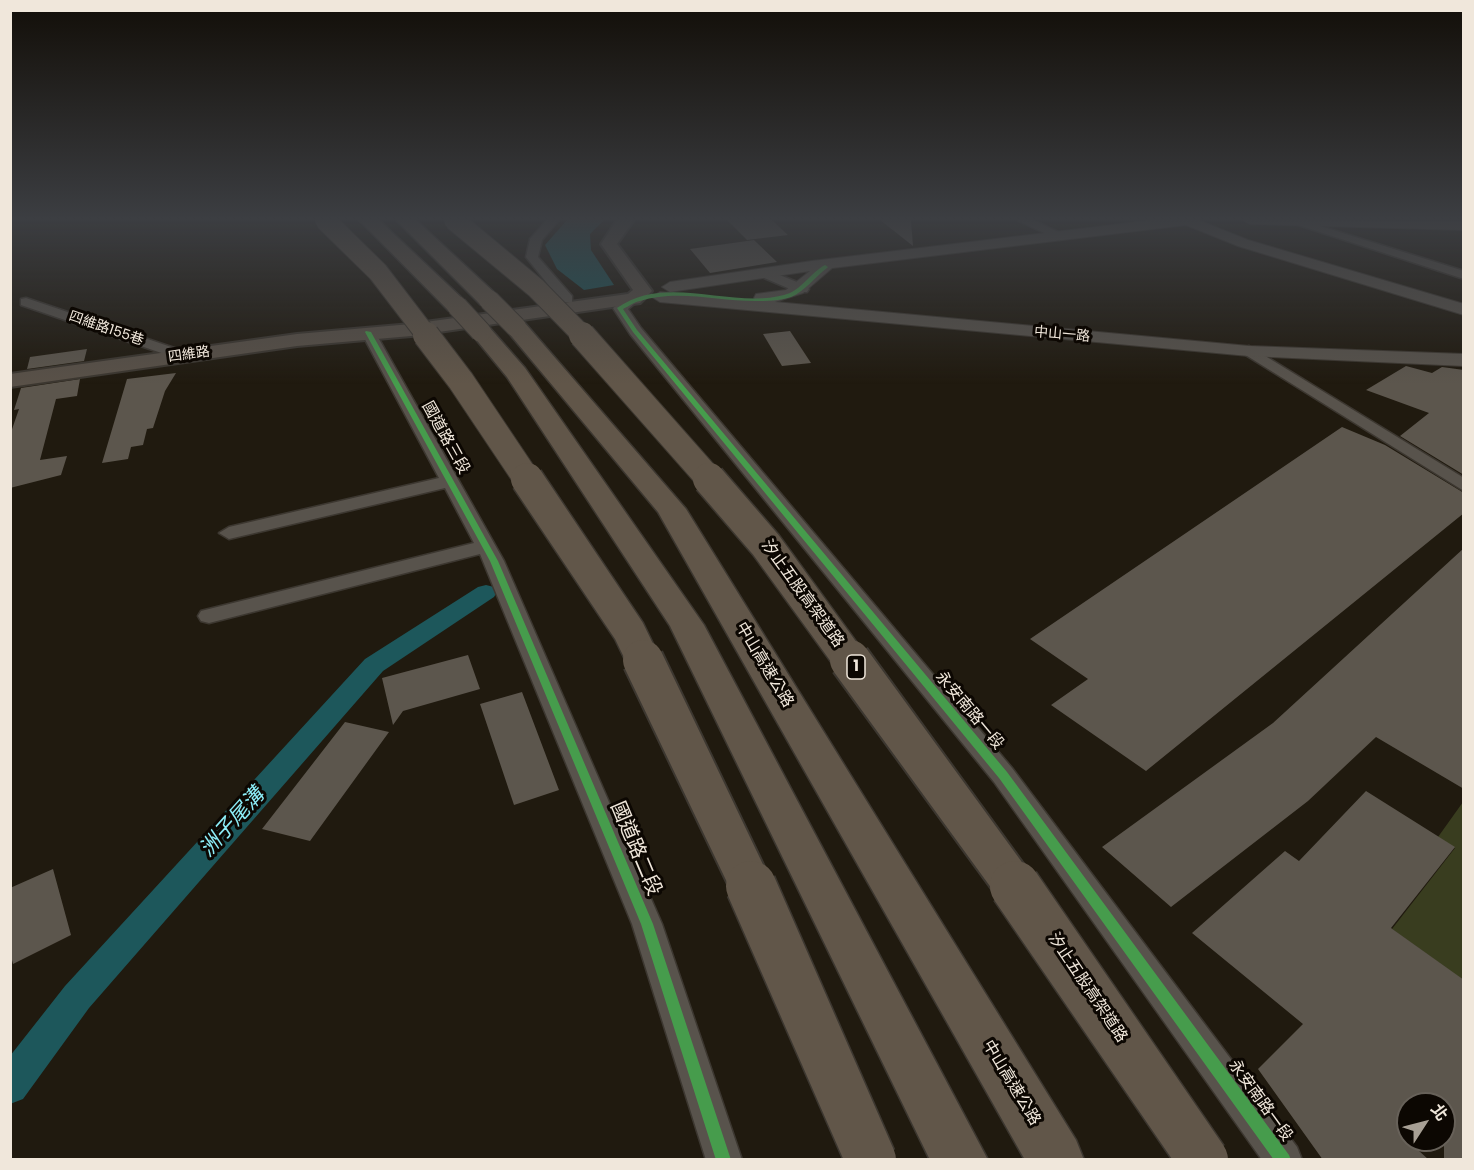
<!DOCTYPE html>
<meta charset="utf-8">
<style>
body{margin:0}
#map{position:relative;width:1474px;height:1170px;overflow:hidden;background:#201a0f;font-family:Poppins,"Noto Sans TC",sans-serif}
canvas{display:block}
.frame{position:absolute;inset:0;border:12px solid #f0e7db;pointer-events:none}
.north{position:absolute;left:1396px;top:1092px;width:60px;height:60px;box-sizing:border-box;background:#0c0702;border:2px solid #676159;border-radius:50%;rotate:54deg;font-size:16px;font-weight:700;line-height:24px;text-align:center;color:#f0e7db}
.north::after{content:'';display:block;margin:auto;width:21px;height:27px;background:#a79f94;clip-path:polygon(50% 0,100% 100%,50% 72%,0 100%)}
</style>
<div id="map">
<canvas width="1474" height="1170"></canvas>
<div class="frame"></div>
<div class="north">北</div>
</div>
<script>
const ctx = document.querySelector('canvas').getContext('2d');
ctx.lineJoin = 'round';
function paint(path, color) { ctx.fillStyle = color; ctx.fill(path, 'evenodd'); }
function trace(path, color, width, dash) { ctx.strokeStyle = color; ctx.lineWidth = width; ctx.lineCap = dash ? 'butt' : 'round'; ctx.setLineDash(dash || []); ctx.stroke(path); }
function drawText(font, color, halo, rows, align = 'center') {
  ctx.font = font + ' Poppins,"Noto Sans TC",sans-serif'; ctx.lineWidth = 6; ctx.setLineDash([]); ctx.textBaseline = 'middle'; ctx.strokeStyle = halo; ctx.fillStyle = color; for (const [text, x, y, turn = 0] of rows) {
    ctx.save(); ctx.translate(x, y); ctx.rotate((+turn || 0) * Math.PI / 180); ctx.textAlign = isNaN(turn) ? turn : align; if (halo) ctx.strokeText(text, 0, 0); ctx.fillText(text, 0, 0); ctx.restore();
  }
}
paint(new Path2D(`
 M 1463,802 L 1463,980 L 1392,929 L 1455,848 L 1438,837 Z`), '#393d1f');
paint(new Path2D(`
 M 567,220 L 604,220 L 590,234 L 591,250 L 614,285 L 584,290 L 557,269 L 545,245 Z`), '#1d575b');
paint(new Path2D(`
 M 486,585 L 494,587 L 497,592 L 494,597 L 383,671 L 89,1008 L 23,1099 L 10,1104 L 10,1056 L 65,986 L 365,659 L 478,587 Z`), '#1d575b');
paint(new Path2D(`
 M 727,220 L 772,220 L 788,235 L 747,240 Z
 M 880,220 L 911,220 L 913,246 Z
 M 754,240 L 777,262 L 710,273 L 690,249 Z
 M 790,331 L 811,363 L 782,366 L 763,334 Z
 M 87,349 L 84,361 L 27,369 L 30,357 Z
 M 1406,366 L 1432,373 L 1442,367 L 1464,370 L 1464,475 L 1400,436 L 1429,413 L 1366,390 Z
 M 176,373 L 165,391 L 153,428 L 147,429 L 143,445 L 131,447 L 128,459 L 102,463 L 127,379 Z
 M 80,379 L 77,396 L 56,399 L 40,460 L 67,456 L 61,475 L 10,488 L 10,435 L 19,409 L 14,410 L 21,388 Z
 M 1342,427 L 1385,445 L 1464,493 L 1464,513 L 1146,771 L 1051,705 L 1088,679 L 1030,639 Z
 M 1464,548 L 1464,789 L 1376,737 L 1308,801 L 1171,907 L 1102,847 L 1273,723 Z
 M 468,655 L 480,689 L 403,711 L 393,725 L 382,678 Z
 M 522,692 L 559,790 L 514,805 L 480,704 Z
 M 345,722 L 389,732 L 310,841 L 262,829 Z
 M 1366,791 L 1455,847 L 1391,928 L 1464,980 L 1464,1160 L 1444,1160 L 1444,1104 L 1408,1104 L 1408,1141 L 1429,1160 L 1323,1160 L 1258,1069 L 1303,1024 L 1192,933 L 1285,851 L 1299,861 Z
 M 53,869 L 71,935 L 13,964 L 10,952 L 10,888 Z`), '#5c564d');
const minor = new Path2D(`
 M 547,220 L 559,220 L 542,240 L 538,257 L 572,296 L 572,302 L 562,302 L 526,257 L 530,239 Z
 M 1017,220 L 1033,220 L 1069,237 L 1059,240 Z
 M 1301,220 L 1464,271 L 1464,279 L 1286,221 Z
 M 767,270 L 807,286 L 809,289 L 807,292 L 797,292 L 762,277 L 762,271 Z
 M 633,295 L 640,299 L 628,309 L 641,328 L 1012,768 L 1297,1147 L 1302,1160 L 1262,1160 L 994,782 L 630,334 L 613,308 Z
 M 26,298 L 189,353 L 192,356 L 184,361 L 179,359 L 21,305 L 21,299 Z
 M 368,328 L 375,332 L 504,561 L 662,924 L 742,1160 L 706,1160 L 632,924 L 480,554 L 209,623 L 201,621 L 198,616 L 201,611 L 209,609 L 474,543 L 445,488 L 229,539 L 219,533 L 229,527 L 439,478 L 361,332 Z
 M 1249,346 L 1464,478 L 1464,491 L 1244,354 L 1241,351 L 1244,348 Z`);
const tertiary = new Path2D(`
 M 1154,220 L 1198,220 L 1248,240 L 1464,304 L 1464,315 L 1238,246 L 1186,225 L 832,268 L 803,293 L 775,302 L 1249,346 L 1464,354 L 1464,366 L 1249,356 L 660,302 L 652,297 L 660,292 L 756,301 L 754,298 L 756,294 L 786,290 L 810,271 L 670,292 L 662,287 L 670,282 L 812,261 Z
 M 1243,220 L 1464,222 L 1464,230 L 1250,224 Z`);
const secondary = new Path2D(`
 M 617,220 L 634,220 L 617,244 L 652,291 L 640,303 L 411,336 L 297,346 L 10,387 L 10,374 L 297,334 L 411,324 L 628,294 L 633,290 L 601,244 Z`);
const motorway = new Path2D(`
 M 359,220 L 379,220 L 465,301 L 468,306 L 465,311 L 449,311 Z
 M 396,220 L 416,220 L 497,295 L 500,300 L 497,305 L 481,305 Z
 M 516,320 L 524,322 L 686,509 L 1076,1140 L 1084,1160 L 1025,1160 L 658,512 L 508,332 L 505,327 L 508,322 Z
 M 481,325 L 489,327 L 525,368 L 704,625 L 988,1160 L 930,1160 L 670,626 L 507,377 L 470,332 L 473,327 Z`);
trace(minor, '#3c3730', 3);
trace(tertiary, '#3c3730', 2);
trace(secondary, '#3c3730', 4);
trace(motorway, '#3c3730', 3);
paint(minor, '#58534c');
paint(tertiary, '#58534c');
paint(secondary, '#595148');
paint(motorway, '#615649');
const motorwayBridgeFar4 = new Path2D(`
 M 325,220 L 378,272 L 427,336
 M 454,220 L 536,288 L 583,336
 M 489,300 L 516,327
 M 457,306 L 481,332`);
const motorwayBridgeFar3 = new Path2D(`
 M 426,335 L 461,381 L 528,481
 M 582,335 L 711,481`);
const motorwayBridgeFar2 = new Path2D(`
 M 527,479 L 629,631 L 644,662
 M 709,479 L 766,545 L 851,662`);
const motorwayBridgeFar1 = new Path2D(`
 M 643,660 L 752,888
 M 850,660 L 1016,888`);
const motorwayBridge = new Path2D(`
 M 751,886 L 871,1160
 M 1015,886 L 1203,1160`);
trace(motorwayBridgeFar4, '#3c3730', 22, []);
trace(motorwayBridgeFar3, '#3c3730', 28, []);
trace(motorwayBridgeFar2, '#3c3730', 35, []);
trace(motorwayBridgeFar1, '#3c3730', 44, []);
trace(motorwayBridge, '#3c3730', 53, []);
trace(motorwayBridgeFar4, '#615649', 20);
trace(motorwayBridgeFar3, '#615649', 26);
trace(motorwayBridgeFar2, '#615649', 32);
trace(motorwayBridgeFar1, '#615649', 40);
trace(motorwayBridge, '#615649', 50);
paint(new Path2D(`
 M 825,265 L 828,267 L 827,268 C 815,277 805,291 791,297 C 780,301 766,301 755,301 C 718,301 676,289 640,301 C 634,302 629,306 623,309 L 637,330 L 1007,772 L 1289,1155 L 1291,1160 L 1274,1160 L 999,778 L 633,332 L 617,308 C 665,273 732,309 784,295 C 801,291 810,273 825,265 Z
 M 366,331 L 371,332 L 498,561 L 653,924 L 731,1160 L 716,1160 L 641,924 L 490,561 L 365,332 Z`), '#469c4c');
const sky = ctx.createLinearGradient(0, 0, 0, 384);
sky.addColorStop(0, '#120e08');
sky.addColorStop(0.57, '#3c3e42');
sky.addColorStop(1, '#3c3e4200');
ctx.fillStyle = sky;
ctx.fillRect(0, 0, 1474, 384);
drawText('14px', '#f0e7db', '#0c0702', [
 ["四維路155巷",106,329,19],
 ["中山一路",1062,335,5],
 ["四維路",189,355,-8]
]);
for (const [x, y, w] of [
 [856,667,18]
]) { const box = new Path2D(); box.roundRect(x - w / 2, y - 12, w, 24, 4.5); ctx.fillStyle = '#0c0702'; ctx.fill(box); trace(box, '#f0e7db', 1.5); }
drawText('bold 15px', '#f0e7db', null, [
 ["1",856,667]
]);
drawText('16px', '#f0e7db', '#0c0702', [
 ["國道路三段",445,438,61],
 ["汐止五股高架道路",802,594,54],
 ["中山高速公路",764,665,59],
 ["永安南路一段",969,711,50],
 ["汐止五股高架道路",1087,988,56],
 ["中山高速公路",1011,1083,59],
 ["永安南路一段",1260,1101,54]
]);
drawText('20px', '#f0e7db', '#0c0702', [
 ["國道路二段",635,849,67]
]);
drawText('italic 21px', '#8cedf7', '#0c0702', [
 ["洲子尾溝",233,823,-48]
]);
</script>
